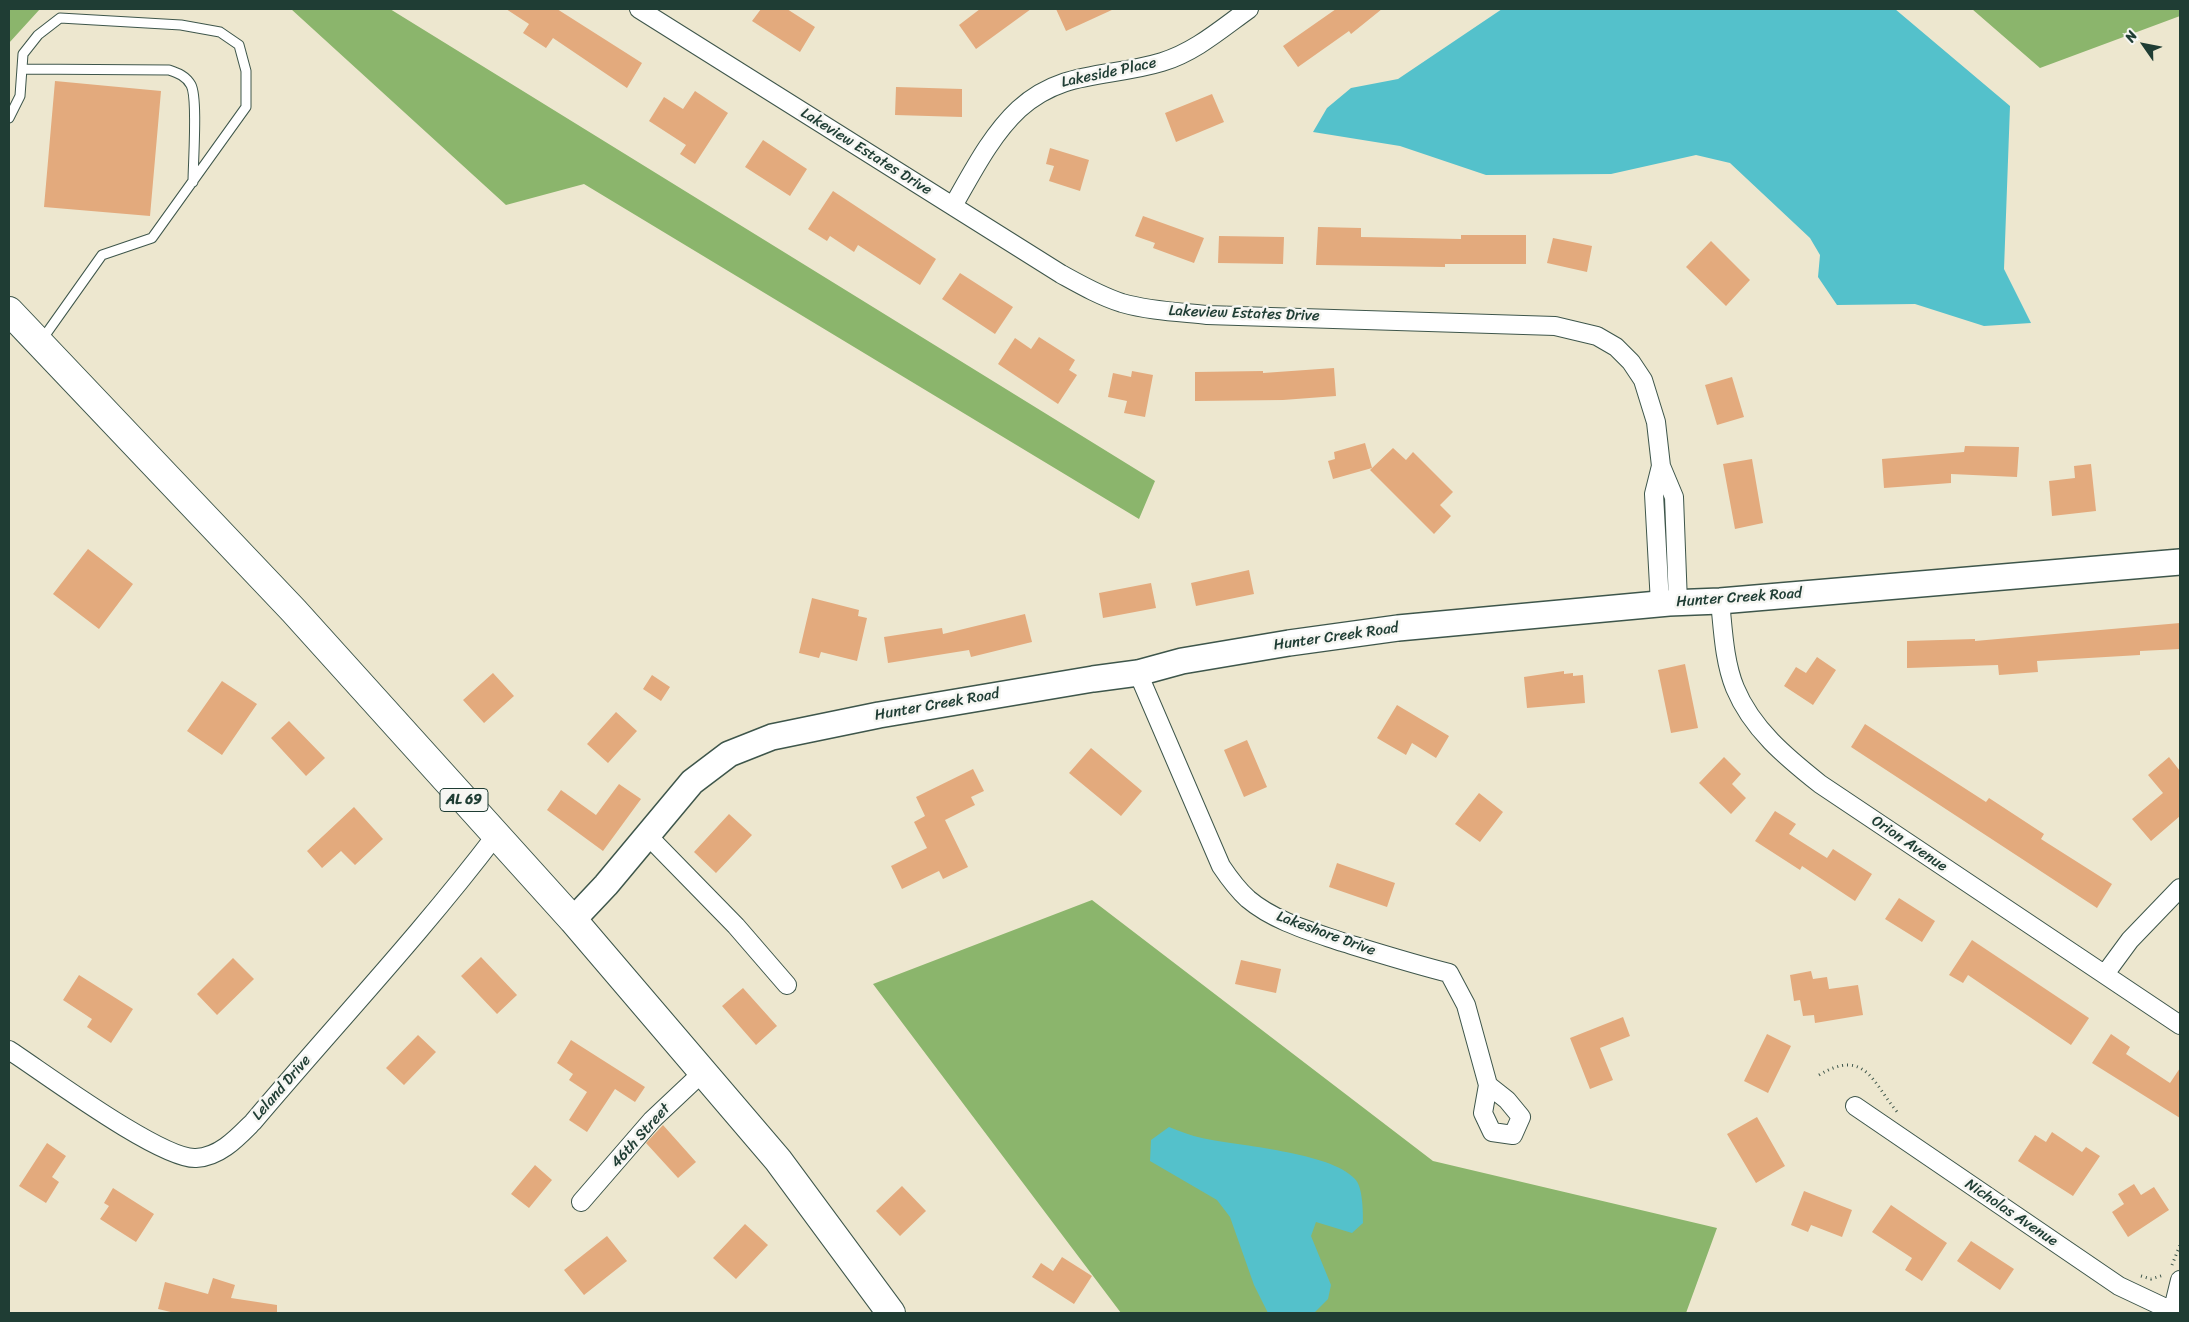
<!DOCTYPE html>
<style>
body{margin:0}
#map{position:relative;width:2189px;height:1322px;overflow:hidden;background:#ede7cf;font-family:Sriracha,sans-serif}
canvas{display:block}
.frame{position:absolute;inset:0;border:10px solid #1f3d34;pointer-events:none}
.north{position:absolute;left:2119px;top:20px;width:50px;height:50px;-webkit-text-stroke:4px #f6f6f2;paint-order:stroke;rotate:303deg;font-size:14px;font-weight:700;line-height:20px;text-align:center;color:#1f3d34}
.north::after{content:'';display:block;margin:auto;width:18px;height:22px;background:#1f3d34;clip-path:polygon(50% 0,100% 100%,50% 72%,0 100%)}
</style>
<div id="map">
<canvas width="2189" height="1322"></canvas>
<div class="frame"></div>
<div class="north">N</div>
</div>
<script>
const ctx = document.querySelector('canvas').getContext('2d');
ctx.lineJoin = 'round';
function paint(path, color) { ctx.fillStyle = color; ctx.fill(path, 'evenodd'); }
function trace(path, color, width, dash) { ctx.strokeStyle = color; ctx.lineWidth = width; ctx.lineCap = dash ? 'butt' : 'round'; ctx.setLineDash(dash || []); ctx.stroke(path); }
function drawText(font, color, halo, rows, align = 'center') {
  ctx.font = font + ' Sriracha,sans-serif'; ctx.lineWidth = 5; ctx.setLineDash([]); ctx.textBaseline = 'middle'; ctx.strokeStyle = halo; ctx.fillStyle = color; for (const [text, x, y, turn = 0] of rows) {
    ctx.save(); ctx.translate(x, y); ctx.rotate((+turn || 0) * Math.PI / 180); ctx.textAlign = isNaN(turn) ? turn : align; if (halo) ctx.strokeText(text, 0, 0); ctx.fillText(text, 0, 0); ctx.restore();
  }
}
paint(new Path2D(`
 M 9,9 L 40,9 L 9,43 Z
 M 291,9 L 390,9 L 1155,481 L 1139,519 L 584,184 L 506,205 Z
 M 1972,9 L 2180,9 L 2180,16 L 2040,68 Z
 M 1092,900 L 1433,1161 L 1717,1228 L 1686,1313 L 1121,1313 L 873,984 Z`), '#8bb56c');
paint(new Path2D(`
 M 1502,9 L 1895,9 L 2010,106 L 2004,269 L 2031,323 L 1984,326 L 1915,304 L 1837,305 L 1818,277 L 1820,255 L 1810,238 L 1730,163 L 1696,155 L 1611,174 L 1486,175 L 1400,146 L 1313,132 L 1327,108 L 1351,88 L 1398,79 Z
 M 1169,1127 C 1180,1131 1191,1136 1202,1138 C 1238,1146 1331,1152 1355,1179 C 1363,1187 1363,1212 1363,1223 L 1352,1233 L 1316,1222 L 1311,1236 L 1331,1285 L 1328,1299 L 1314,1313 L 1268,1313 L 1254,1285 L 1230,1217 L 1217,1200 L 1150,1161 L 1151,1140 Z`), '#54c1cb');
paint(new Path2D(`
 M 506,9 L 557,9 L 642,63 L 627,88 L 553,38 L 546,48 L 523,33 L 529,24 Z
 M 761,9 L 787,9 L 815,27 L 800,52 L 752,21 Z
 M 980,9 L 1031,9 L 976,49 L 959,25 Z
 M 1056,9 L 1114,9 L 1066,31 Z
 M 1336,9 L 1382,9 L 1351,34 L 1349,31 L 1298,67 L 1283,46 Z
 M 55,81 L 161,91 L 150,216 L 44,207 Z
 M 896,87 L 962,89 L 962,117 L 895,115 Z
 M 695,91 L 728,113 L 695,164 L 680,154 L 686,145 L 649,121 L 664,97 L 683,109 Z
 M 1212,94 L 1224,122 L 1176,142 L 1165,113 Z
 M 763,140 L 807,169 L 790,196 L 745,167 Z
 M 1050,148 L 1089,160 L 1080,191 L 1049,181 L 1054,166 L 1046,164 Z
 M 833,191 L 936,259 L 920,285 L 858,245 L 854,252 L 830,236 L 827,241 L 808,229 Z
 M 1143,216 L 1204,238 L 1194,263 L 1153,248 L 1155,243 L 1135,236 Z
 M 1318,227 L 1361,228 L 1361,237 L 1461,239 L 1461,235 L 1526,235 L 1526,264 L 1445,264 L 1445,267 L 1316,265 Z
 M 1219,236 L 1284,237 L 1283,264 L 1218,263 Z
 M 1553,238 L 1592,246 L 1587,272 L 1547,263 Z
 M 1711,241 L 1750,280 L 1726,306 L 1686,267 Z
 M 960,273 L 1013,307 L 995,334 L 942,299 Z
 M 1039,337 L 1075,360 L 1069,370 L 1077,375 L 1058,404 L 998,364 L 1015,338 L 1031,349 Z
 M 1334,368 L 1336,396 L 1283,400 L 1195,401 L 1195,372 L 1263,371 L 1263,373 Z
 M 1132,371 L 1153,375 L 1145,417 L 1124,413 L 1127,401 L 1108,397 L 1113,373 L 1131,377 Z
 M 1732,377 L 1744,417 L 1717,425 L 1705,385 Z
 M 1365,443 L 1372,468 L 1333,479 L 1328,461 L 1335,459 L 1334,452 Z
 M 1965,446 L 2019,447 L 2017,477 L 1951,474 L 1951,483 L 1884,488 L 1882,459 L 1964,452 Z
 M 1393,448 L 1406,460 L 1413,452 L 1453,492 L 1440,505 L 1451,516 L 1434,534 L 1370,470 Z
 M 1752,459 L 1763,523 L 1735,529 L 1723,464 Z
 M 2091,464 L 2096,511 L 2052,516 L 2049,481 L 2075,478 L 2074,466 Z
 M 88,549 L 133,584 L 99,629 L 53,594 Z
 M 1249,570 L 1254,594 L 1196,606 L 1191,583 Z
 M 1151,583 L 1156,608 L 1103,618 L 1099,593 Z
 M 812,598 L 859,610 L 858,616 L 867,618 L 857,661 L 821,652 L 819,658 L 799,653 Z
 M 1025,614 L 1032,642 L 971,657 L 969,650 L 888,663 L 884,637 L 942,628 L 943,634 Z
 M 2180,623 L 2180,649 L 2140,651 L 2140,655 L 2037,661 L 2038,672 L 1999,675 L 1998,665 L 1907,668 L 1907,641 L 1975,639 L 1975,641 Z
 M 1817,657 L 1836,670 L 1813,705 L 1784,686 L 1796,667 L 1806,673 Z
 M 1685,664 L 1698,728 L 1671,733 L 1658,670 Z
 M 1564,671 L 1564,674 L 1573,673 L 1573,676 L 1583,675 L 1585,703 L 1527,708 L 1524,677 Z
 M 493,673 L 514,696 L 484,723 L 463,700 Z
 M 652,675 L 670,687 L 661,701 L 643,689 Z
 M 222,681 L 257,704 L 222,755 L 187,731 Z
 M 1397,705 L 1449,736 L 1436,758 L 1412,743 L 1406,755 L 1377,738 Z
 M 616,712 L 637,731 L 608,763 L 587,744 Z
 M 289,721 L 325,758 L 306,776 L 271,738 Z
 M 1865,724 L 1986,802 L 1989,798 L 2044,834 L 2041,839 L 2112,884 L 2097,908 L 1851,747 Z
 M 1247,740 L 1267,787 L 1244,797 L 1224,750 Z
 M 1091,748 L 1142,791 L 1121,816 L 1069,773 Z
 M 1724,757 L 1741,774 L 1732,784 L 1746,798 L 1731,814 L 1699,783 Z
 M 2169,757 L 2180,771 L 2180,816 L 2151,841 L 2132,819 L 2163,793 L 2148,775 Z
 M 973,769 L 984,791 L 971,797 L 975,805 L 945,820 L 968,867 L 943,879 L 939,871 L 902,889 L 891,866 L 927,848 L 914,822 L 925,816 L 916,797 Z
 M 619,784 L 641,799 L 603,851 L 547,810 L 561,790 L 596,815 Z
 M 1479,793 L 1503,812 L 1480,842 L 1455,824 Z
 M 354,807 L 383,839 L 355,865 L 341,851 L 322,868 L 307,851 Z
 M 1775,811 L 1796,824 L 1789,834 L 1827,858 L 1833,849 L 1872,874 L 1855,901 L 1802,866 L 1800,870 L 1755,841 Z
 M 729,814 L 752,835 L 716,873 L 694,852 Z
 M 1337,863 L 1395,883 L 1387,907 L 1329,887 Z
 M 1899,898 L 1935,921 L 1922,942 L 1885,919 Z
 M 1972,940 L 2089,1018 L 2071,1045 L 1968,975 L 1963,983 L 1949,975 Z
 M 481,957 L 517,995 L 497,1014 L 461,976 Z
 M 233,958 L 254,979 L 217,1015 L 197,994 Z
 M 1241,960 L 1281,969 L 1276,993 L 1235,984 Z
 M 1811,971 L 1813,979 L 1827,977 L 1829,989 L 1858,985 L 1863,1015 L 1815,1023 L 1814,1015 L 1803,1016 L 1800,1000 L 1794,1001 L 1790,975 Z
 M 79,975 L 133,1009 L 111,1043 L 87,1027 L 92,1019 L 63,1000 Z
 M 743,988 L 777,1026 L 756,1045 L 722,1006 Z
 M 1623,1017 L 1630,1036 L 1600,1048 L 1613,1080 L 1590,1089 L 1570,1038 Z
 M 1767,1034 L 1791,1046 L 1768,1093 L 1744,1081 Z
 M 2111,1034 L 2130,1047 L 2126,1054 L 2170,1083 L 2180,1068 L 2180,1118 L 2092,1063 Z
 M 418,1035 L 436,1052 L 404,1085 L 386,1068 Z
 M 571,1040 L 645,1087 L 635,1102 L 615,1089 L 587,1132 L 569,1120 L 587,1092 L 569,1080 L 573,1074 L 557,1063 Z
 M 1757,1117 L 1785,1166 L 1756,1183 L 1727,1134 Z
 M 663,1125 L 696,1162 L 678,1178 L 646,1143 Z
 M 2052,1132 L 2082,1152 L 2086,1147 L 2100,1156 L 2073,1196 L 2018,1161 L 2035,1135 L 2046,1142 Z
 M 47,1143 L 66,1156 L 52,1177 L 59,1182 L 46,1203 L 19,1186 Z
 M 535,1165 L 552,1180 L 529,1208 L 511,1194 Z
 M 2134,1184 L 2141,1195 L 2154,1187 L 2169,1210 L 2128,1237 L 2112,1212 L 2124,1204 L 2118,1194 Z
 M 902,1186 L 926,1211 L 900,1236 L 876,1211 Z
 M 113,1188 L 154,1214 L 136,1242 L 100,1219 L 109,1206 L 104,1203 Z
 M 1804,1191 L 1852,1210 L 1842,1237 L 1811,1225 L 1808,1232 L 1791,1225 Z
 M 1891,1205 L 1947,1243 L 1922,1281 L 1905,1270 L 1912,1258 L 1872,1232 Z
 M 745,1224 L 768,1245 L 736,1279 L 713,1258 Z
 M 607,1236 L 627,1261 L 584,1295 L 564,1270 Z
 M 1971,1241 L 2014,1269 L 2000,1290 L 1957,1261 Z
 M 1062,1257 L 1092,1276 L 1074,1304 L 1032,1277 L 1041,1263 L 1053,1271 Z
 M 213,1278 L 235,1285 L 231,1298 L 277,1305 L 277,1313 L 175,1313 L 158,1309 L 165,1282 L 208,1294 Z`), '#e3aa7d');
const service = new Path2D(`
 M 22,69 L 169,70 C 178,73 186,76 191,85 C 198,98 193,163 193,182
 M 9,118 L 20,96 L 23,54 L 38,35 L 60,18 L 181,25 L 220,32 L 239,45 L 246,71 L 246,107 L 152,238 L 102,255 L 41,341`);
const minor = new Path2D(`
 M 639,9 L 1061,274 C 1081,285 1100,296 1122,303 C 1150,311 1179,312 1207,315 L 1555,326 L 1597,336 L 1616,347 L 1631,362 L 1643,380 L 1656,422 L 1661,466 L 1674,497 L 1678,603
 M 953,206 C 972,173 991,135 1019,109 C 1063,69 1110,78 1162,62 C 1195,52 1221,29 1249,9
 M 1720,601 C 1723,629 1724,661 1735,688 C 1752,729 1786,757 1820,784 L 2180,1025
 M 1660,604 L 1654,494 L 1661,466
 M 1138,673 L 1221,866 C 1229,878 1237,889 1248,899 C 1274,921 1310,931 1342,942 C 1378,953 1413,964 1449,973 L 1466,1005 L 1488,1085
 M 648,836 L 736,926 L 787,985
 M 2105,974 L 2130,940 L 2180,888
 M 9,1050 C 43,1072 161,1160 196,1158 C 220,1157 238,1137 253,1122 C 334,1026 420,935 496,835
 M 1488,1085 L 1507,1100 L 1521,1117 L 1513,1135 L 1492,1132 L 1483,1113 Z
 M 1855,1106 L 2119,1286 L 2172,1311
 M 581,1202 L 652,1120 L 703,1072
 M 2172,1313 L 2180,1280`);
const secondary = new Path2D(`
 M 573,920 L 606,885 L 692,782 L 729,754 L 772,737 L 879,715 L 1093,679 L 1138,673 L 1182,661 L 1289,643 L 1398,628 L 1669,603 L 1720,601 L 2180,562`);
const primary = new Path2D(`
 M 9,311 L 294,611 L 573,920 L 778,1160 L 891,1313`);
trace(service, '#3e564b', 11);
trace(minor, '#3e564b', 20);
trace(secondary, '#3e564b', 28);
trace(primary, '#3e564b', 30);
trace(new Path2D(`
 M 1819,1075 C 1866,1047 1873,1084 1898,1113
 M 2172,1265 L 2180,1245
 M 2141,1276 L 2151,1279 L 2164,1275`), '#3e564b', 3, [1, 4]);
trace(service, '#fff', 9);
trace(minor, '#fff', 18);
trace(secondary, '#fff', 25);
trace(primary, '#fff', 28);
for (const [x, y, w] of [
 [464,800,48]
]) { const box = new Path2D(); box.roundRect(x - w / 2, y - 11.5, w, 23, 4); ctx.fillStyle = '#f6f6f2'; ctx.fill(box); trace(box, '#1f3d34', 1); }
drawText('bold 14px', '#1f3d34', null, [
 ["AL 69",464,800]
]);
drawText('15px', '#1f3d34', '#f6f6f2', [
 ["Lakeside Place",1109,73,-12],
 ["Lakeview Estates Drive",866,152,32],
 ["Lakeview Estates Drive",1244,314,2],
 ["Hunter Creek Road",1739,598,-4],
 ["Hunter Creek Road",1336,637,-8],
 ["Hunter Creek Road",937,705,-10],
 ["Orion Avenue",1909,844,34],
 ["Lakeshore Drive",1326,934,20],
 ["Leland Drive",282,1088,-49],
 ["46th Street",641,1136,-48],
 ["Nicholas Avenue",2011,1213,34]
]);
</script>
